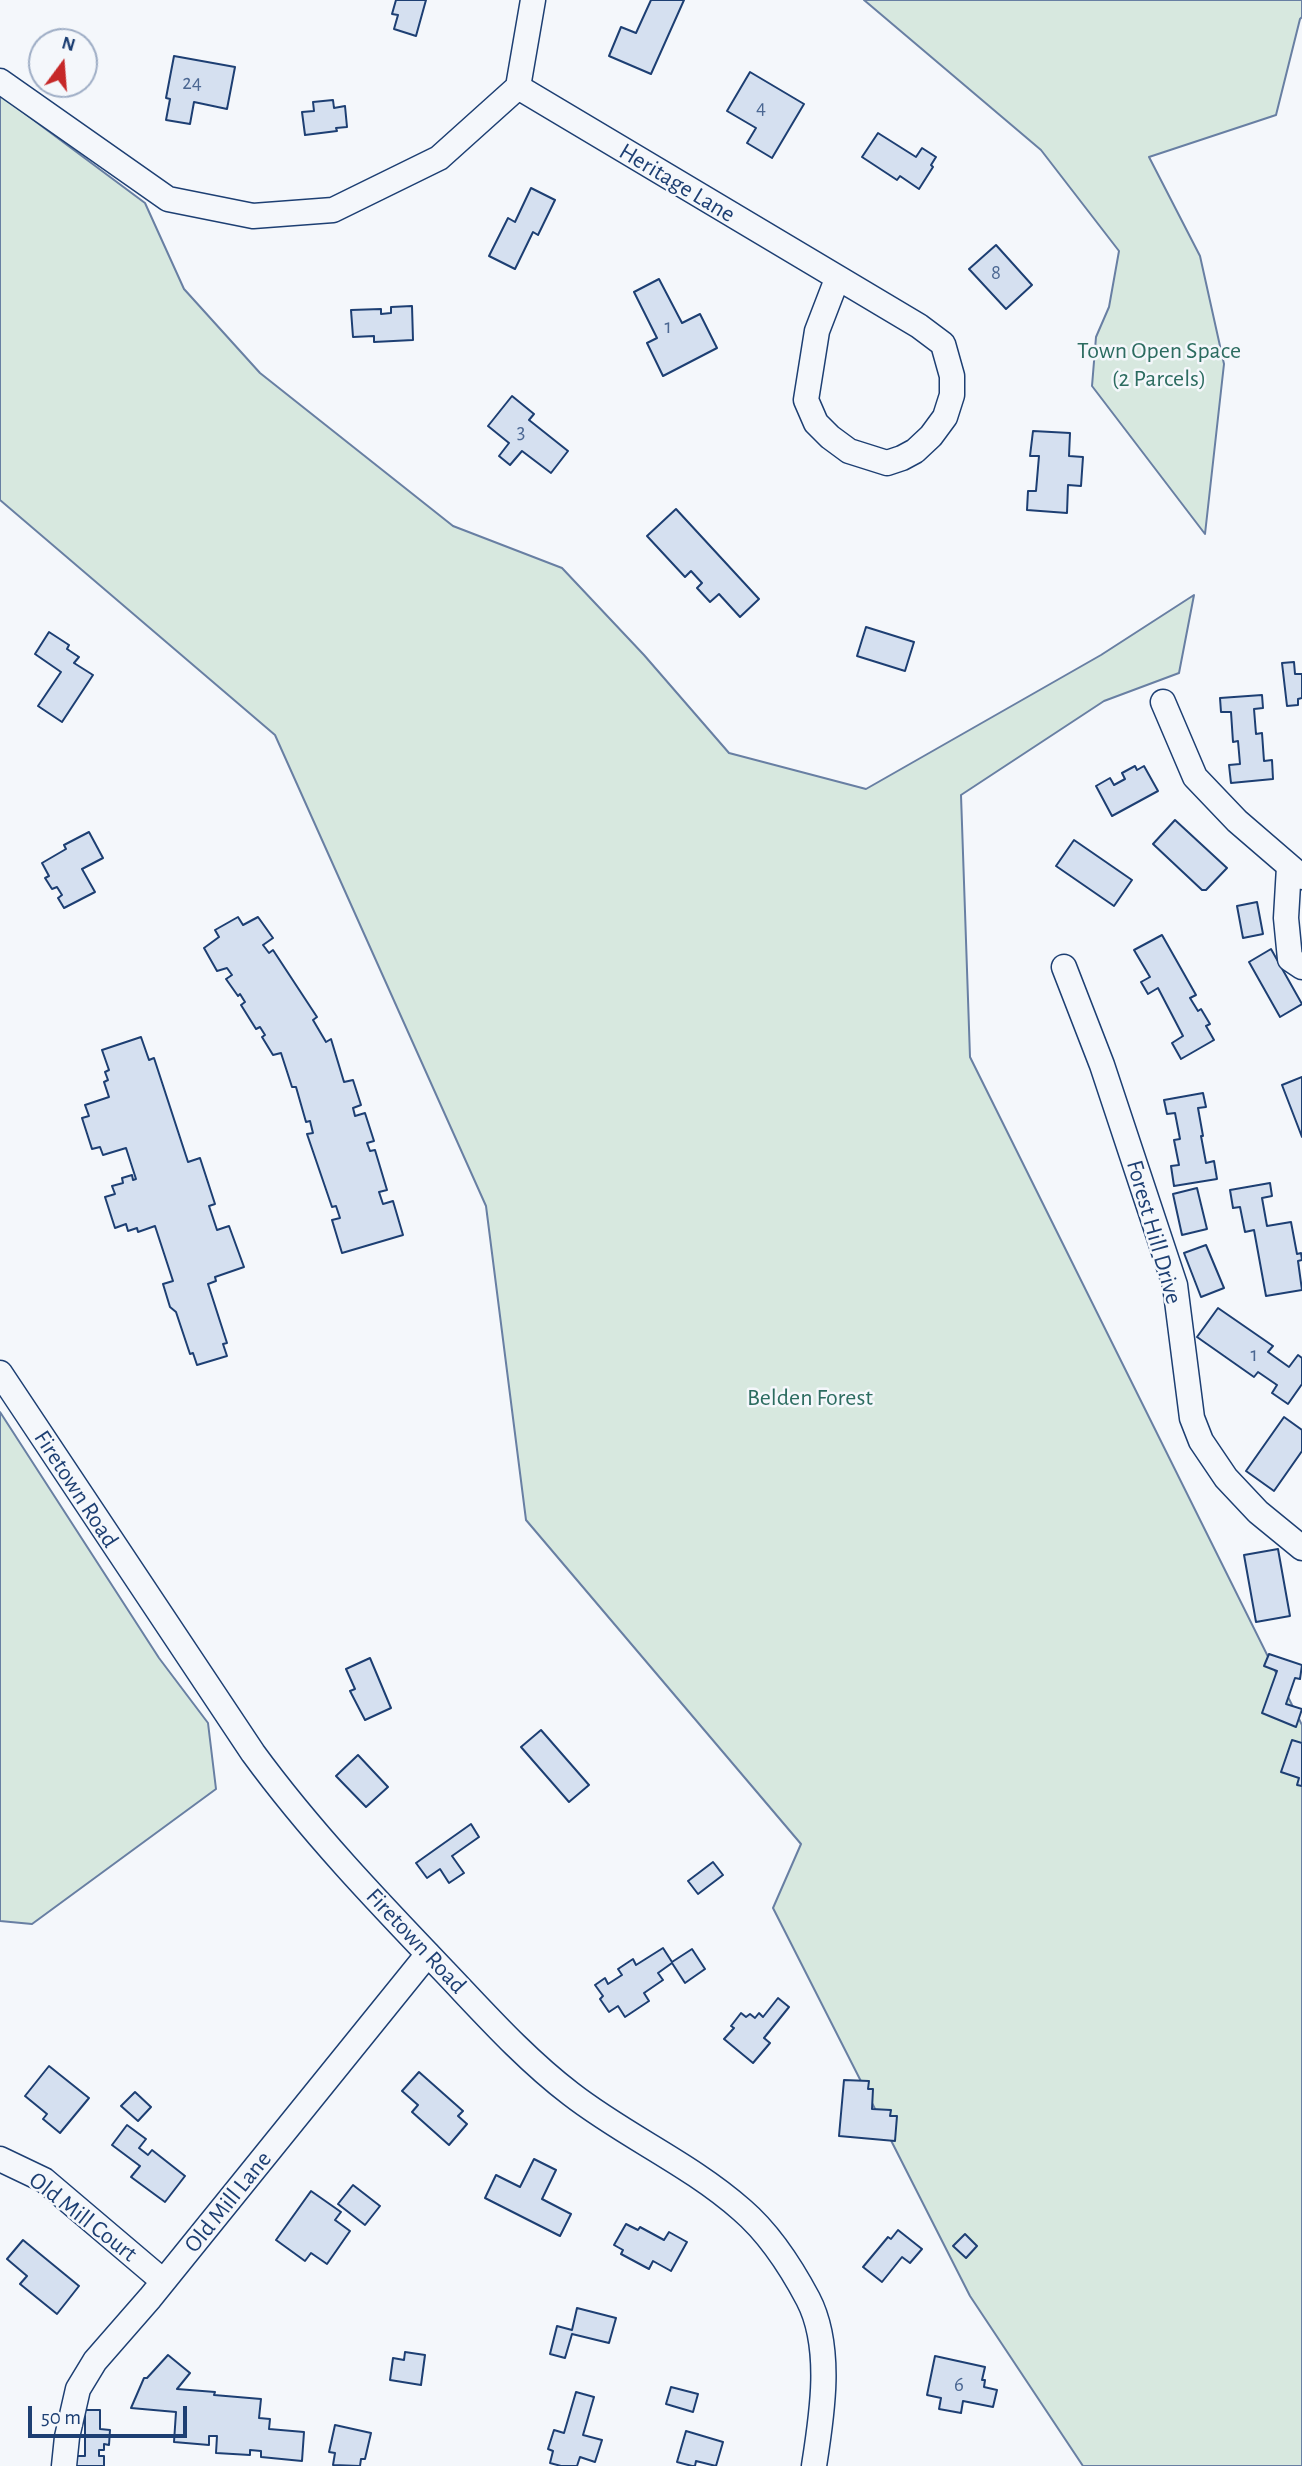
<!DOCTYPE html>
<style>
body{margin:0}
#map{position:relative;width:1302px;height:2466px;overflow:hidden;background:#f4f7fb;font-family:"Alegreya Sans",sans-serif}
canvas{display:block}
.north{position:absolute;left:28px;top:28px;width:70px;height:70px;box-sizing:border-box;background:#f4f7fb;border:2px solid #9eadc5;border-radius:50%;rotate:16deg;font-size:19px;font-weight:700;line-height:28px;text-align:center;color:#1d3f73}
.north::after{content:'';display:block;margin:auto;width:24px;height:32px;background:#c62828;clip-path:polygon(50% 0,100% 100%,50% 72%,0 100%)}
.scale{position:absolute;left:28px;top:2406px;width:159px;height:32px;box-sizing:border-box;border:4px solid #1d3f73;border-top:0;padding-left:9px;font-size:21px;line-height:24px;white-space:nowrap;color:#1d3f73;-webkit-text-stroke:5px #f4f7fb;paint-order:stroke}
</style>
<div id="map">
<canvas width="1302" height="2466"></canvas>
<div class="north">N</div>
<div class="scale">50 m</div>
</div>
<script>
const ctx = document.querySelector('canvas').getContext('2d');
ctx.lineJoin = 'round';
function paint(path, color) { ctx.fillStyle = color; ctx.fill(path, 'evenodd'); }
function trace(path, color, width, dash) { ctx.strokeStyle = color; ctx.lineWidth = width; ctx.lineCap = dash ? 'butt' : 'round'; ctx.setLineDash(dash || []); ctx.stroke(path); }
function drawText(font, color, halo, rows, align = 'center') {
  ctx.font = font + ' "Alegreya Sans",sans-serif'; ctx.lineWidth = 5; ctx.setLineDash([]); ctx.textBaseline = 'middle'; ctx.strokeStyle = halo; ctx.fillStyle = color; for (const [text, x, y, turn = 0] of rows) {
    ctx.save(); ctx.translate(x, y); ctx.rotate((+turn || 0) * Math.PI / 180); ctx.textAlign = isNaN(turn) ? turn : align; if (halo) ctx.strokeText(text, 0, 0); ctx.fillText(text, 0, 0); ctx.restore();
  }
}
const green = new Path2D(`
 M 864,0 L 1302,0 L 1302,17 L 1300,19 L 1276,115 L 1149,157 L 1200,256 L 1224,364 L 1205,534 L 1092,386 L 1096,337 L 1109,307 L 1119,251 L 1041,150 Z
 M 0,95 L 145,203 L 184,289 L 260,373 L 453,526 L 562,568 L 644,655 L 729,753 L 866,789 L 1101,655 L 1194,595 L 1179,673 L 1104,701 L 961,795 L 970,1057 L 1302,1725 L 1302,2466 L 1083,2466 L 970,2296 L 773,1908 L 801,1844 L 526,1520 L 486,1206 L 275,735 L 0,500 Z
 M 0,1412 L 159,1658 L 208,1723 L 216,1789 L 32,1924 L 0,1921 Z`);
paint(green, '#d7e8df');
trace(green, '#687fa3', 2);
const building = new Path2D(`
 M 396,0 L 426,0 L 416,36 L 394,29 L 398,15 L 392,14 Z
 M 651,0 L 684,0 L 651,74 L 609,56 L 621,27 L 636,33 Z
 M 174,56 L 235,67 L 227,109 L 194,102 L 190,124 L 166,120 L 170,99 L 166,98 Z
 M 750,72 L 804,104 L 772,158 L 747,143 L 756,128 L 727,111 Z
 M 333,100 L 334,108 L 345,106 L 347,127 L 336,128 L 337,131 L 305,135 L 302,112 L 314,111 L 313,102 Z
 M 878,133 L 916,157 L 922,148 L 936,157 L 931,165 L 933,167 L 919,189 L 900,176 L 897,180 L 862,157 Z
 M 531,188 L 555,200 L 538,235 L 533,232 L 515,269 L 489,256 L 508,218 L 515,222 Z
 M 996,245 L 1032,285 L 1006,309 L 969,269 Z
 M 659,279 L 682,323 L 700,314 L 717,348 L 663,376 L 647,343 L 657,338 L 634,292 Z
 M 412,306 L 413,340 L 374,342 L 374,336 L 353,337 L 351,310 L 381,309 L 381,314 L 391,313 L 391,307 Z
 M 512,396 L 534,414 L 529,420 L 568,451 L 551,473 L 522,451 L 510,465 L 499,456 L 509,443 L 488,426 Z
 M 1033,431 L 1070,433 L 1069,456 L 1083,457 L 1081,486 L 1068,485 L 1067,513 L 1027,510 L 1028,491 L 1036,491 L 1039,456 L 1030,456 Z
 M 676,509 L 759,599 L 740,617 L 719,594 L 710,602 L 697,588 L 702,583 L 691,571 L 685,577 L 647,536 Z
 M 866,627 L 914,642 L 905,671 L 857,656 Z
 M 49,632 L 69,645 L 67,649 L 79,657 L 74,663 L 93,675 L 62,722 L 38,706 L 61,672 L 35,654 Z
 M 1294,662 L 1295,674 L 1302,674 L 1302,698 L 1298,699 L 1298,705 L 1287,706 L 1282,663 Z
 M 1262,695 L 1263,708 L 1254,709 L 1256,734 L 1262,733 L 1264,761 L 1272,760 L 1273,779 L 1231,783 L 1229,765 L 1240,764 L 1238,741 L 1233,742 L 1231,712 L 1221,712 L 1220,698 Z
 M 1135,766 L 1137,770 L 1144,766 L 1158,791 L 1112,816 L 1096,786 L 1110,778 L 1114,785 L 1125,779 L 1122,773 Z
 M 1175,820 L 1227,868 L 1206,890 L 1202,890 L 1153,844 Z
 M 89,832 L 103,858 L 82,869 L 95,892 L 64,908 L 58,898 L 62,895 L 57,887 L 52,889 L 45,878 L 49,876 L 42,863 L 66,849 L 64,845 Z
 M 1074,840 L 1132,880 L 1114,906 L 1056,866 Z
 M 1257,902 L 1263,934 L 1243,938 L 1237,906 Z
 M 238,917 L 243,925 L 258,917 L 273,938 L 263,945 L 269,953 L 273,950 L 317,1017 L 313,1020 L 326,1042 L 331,1039 L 344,1082 L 353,1080 L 361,1105 L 353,1108 L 355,1116 L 365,1113 L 374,1141 L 367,1143 L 370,1151 L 375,1150 L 387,1190 L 379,1192 L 383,1204 L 393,1201 L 403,1235 L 342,1253 L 332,1220 L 340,1218 L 336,1206 L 332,1207 L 307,1134 L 313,1133 L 310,1121 L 306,1122 L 296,1087 L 292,1087 L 281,1053 L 273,1055 L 262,1037 L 265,1035 L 260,1027 L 256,1029 L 241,1005 L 245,1002 L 240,994 L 238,996 L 226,979 L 232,975 L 227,968 L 217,971 L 204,948 L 219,937 L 215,930 Z
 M 1162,935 L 1196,995 L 1190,998 L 1198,1011 L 1201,1009 L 1210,1024 L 1206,1026 L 1214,1040 L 1181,1059 L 1172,1043 L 1183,1036 L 1158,988 L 1148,994 L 1141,982 L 1150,977 L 1134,950 Z
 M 1271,949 L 1302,1004 L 1280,1017 L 1249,962 Z
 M 141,1037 L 149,1060 L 154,1058 L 188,1162 L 200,1158 L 215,1204 L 209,1206 L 217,1230 L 229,1226 L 244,1267 L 215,1277 L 216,1281 L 208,1284 L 227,1343 L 223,1344 L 227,1356 L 197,1365 L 193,1353 L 190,1354 L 176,1312 L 170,1307 L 163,1284 L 173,1281 L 155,1226 L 138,1232 L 137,1228 L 128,1231 L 126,1224 L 115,1228 L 105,1197 L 115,1194 L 112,1186 L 123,1183 L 122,1178 L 132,1175 L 133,1180 L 136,1179 L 126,1148 L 103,1155 L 100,1147 L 92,1149 L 82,1118 L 89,1116 L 85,1105 L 109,1097 L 104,1082 L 108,1080 L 105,1072 L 109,1070 L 102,1050 Z
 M 1302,1077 L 1302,1137 L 1282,1085 Z
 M 1203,1093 L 1206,1107 L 1198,1108 L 1203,1136 L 1201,1136 L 1206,1163 L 1214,1161 L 1217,1179 L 1174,1186 L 1171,1166 L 1179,1165 L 1174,1140 L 1180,1139 L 1175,1113 L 1167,1114 L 1164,1100 Z
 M 1270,1183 L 1272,1196 L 1262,1198 L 1267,1226 L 1291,1222 L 1297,1254 L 1301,1253 L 1302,1260 L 1298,1261 L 1302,1290 L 1266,1296 L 1254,1230 L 1245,1232 L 1240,1207 L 1233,1208 L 1230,1190 Z
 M 1197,1188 L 1207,1229 L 1182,1235 L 1173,1194 Z
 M 1206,1245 L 1224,1288 L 1201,1297 L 1184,1253 Z
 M 1218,1308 L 1273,1346 L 1268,1352 L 1289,1367 L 1298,1355 L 1302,1358 L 1302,1384 L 1288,1404 L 1272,1393 L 1277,1385 L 1258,1372 L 1254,1377 L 1197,1337 Z
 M 1284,1417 L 1302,1430 L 1302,1451 L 1274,1491 L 1246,1471 Z
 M 1278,1549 L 1290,1616 L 1256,1622 L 1244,1555 Z
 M 1269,1654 L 1302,1665 L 1300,1679 L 1295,1678 L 1286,1704 L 1302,1709 L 1296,1727 L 1262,1713 L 1277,1671 L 1264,1666 Z
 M 370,1658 L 391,1708 L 365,1720 L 350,1691 L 355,1689 L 346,1669 Z
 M 541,1730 L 589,1785 L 569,1802 L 521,1747 Z
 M 1292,1740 L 1302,1743 L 1302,1786 L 1297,1785 L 1299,1778 L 1281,1772 Z
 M 358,1755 L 388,1787 L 366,1807 L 336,1776 Z
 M 471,1824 L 479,1837 L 452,1856 L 464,1873 L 449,1883 L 440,1869 L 427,1878 L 416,1863 Z
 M 713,1862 L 723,1875 L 698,1894 L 688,1881 Z
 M 663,1948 L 672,1962 L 692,1949 L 705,1969 L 685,1983 L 672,1963 L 658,1973 L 663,1980 L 644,1993 L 649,2001 L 625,2017 L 618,2006 L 609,2012 L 600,1999 L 603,1996 L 595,1985 L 605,1978 L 608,1984 L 622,1975 L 618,1969 L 633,1959 L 636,1965 Z
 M 778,1998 L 789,2007 L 764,2038 L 770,2043 L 753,2063 L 724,2039 L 734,2028 L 731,2026 L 741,2013 L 746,2017 L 750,2014 L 755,2018 L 759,2013 L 763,2017 Z
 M 49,2066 L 89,2098 L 60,2133 L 43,2119 L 47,2114 L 25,2096 Z
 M 419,2072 L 463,2111 L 458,2116 L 467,2124 L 449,2145 L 412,2112 L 418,2105 L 402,2091 Z
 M 844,2080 L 869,2081 L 868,2089 L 873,2089 L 872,2109 L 891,2110 L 890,2116 L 897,2116 L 895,2141 L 839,2136 Z
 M 135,2092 L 151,2107 L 138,2121 L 121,2106 Z
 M 127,2125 L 146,2139 L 139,2148 L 148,2155 L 152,2150 L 185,2176 L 165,2202 L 131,2177 L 140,2166 L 112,2145 Z
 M 534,2159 L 556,2170 L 542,2199 L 571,2214 L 560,2236 L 485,2198 L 496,2175 L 520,2187 Z
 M 353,2185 L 380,2206 L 365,2225 L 338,2204 Z
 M 311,2191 L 341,2212 L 335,2220 L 350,2231 L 327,2264 L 311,2253 L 305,2261 L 276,2240 Z
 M 626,2224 L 638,2230 L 640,2227 L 664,2240 L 669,2232 L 687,2242 L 671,2271 L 653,2261 L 649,2269 L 621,2254 L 623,2250 L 614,2245 Z
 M 898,2230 L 922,2249 L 910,2263 L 902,2257 L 882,2282 L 863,2267 L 888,2237 L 891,2239 Z
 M 965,2234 L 977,2246 L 966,2258 L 953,2246 Z
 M 23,2240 L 79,2286 L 57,2314 L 20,2284 L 27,2276 L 7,2259 Z
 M 577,2308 L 616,2318 L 609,2343 L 572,2334 L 565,2358 L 550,2354 L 557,2326 L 572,2330 Z
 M 405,2352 L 425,2355 L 421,2385 L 390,2380 L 393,2358 L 404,2360 Z
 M 168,2355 L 190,2373 L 177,2389 L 215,2392 L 214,2395 L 261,2399 L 259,2418 L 270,2419 L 269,2429 L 304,2432 L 302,2461 L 261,2457 L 261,2451 L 250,2450 L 250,2455 L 216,2453 L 217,2436 L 209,2436 L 209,2445 L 174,2442 L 176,2412 L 131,2408 L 144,2378 L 147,2378 Z
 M 935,2356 L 985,2367 L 982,2380 L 985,2380 L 984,2387 L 997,2390 L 993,2407 L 963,2401 L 961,2413 L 939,2409 L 941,2398 L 927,2395 Z
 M 671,2387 L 698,2394 L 693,2412 L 666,2404 Z
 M 576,2392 L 594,2397 L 583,2435 L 602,2440 L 595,2462 L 580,2457 L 577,2466 L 561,2466 L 550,2463 L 553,2451 L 548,2449 L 554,2430 L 564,2433 Z
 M 85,2410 L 100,2410 L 100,2429 L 110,2430 L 109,2445 L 104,2444 L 104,2450 L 99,2450 L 99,2456 L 104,2456 L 104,2466 L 75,2466 L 75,2456 L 85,2456 Z
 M 335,2425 L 371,2433 L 365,2459 L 361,2459 L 360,2466 L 333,2465 L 335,2453 L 329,2452 Z
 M 686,2431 L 723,2442 L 716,2466 L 696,2461 L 695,2466 L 692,2466 L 677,2462 Z`);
paint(building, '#d5e0f0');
trace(building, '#1d3f73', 2);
const minor = new Path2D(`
 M 0,81 L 168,199 L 253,216 L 333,210 L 439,158 L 518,87 L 533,0
 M 518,87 L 919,326 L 943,344 L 952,376 L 952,395 L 945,417 L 931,436 L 915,451 L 902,458 L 887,463 L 849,451 L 830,437 L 816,423 L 806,400 L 817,331 L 837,279
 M 1163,702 L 1195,777 L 1237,821 L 1302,877
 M 1289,867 L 1286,918 L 1290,959 L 1302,967
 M 1064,967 L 1102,1065 L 1175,1285 L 1192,1418 L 1201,1441 L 1226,1478 L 1258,1512 L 1302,1548
 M 0,1373 L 253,1753 C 310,1831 378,1902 445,1972 C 485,2014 525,2059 571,2094 C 625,2136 690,2164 742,2210 C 770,2234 791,2267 808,2299 C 833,2347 822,2415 814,2466
 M 0,2159 L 44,2180 L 163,2281
 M 64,2466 L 67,2437 L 78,2389 L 95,2361 L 150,2298 L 428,1954`);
trace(minor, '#1d3f73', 27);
trace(minor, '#f4f7fb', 24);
drawText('21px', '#4b6792', null, [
 ["24",192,83],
 ["4",761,108],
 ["8",996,273],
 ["1",668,327],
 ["3",521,432],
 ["1",1254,1355],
 ["6",959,2385]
]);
drawText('24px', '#1d3f73', '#f4f7fb', [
 ["Heritage Lane",677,183,31],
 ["Forest Hill Drive",1154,1232,74],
 ["Firetown Road",76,1489,57],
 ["Firetown Road",416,1941,47],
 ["Old Mill Lane",228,2202,-51],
 ["Old Mill Court",83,2217,38]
]);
drawText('24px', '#2c6c60', '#f4f7fb', [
 ["Town Open Space",1159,351],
 ["(2 Parcels)",1159,379],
 ["Belden Forest",810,1398]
]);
</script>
